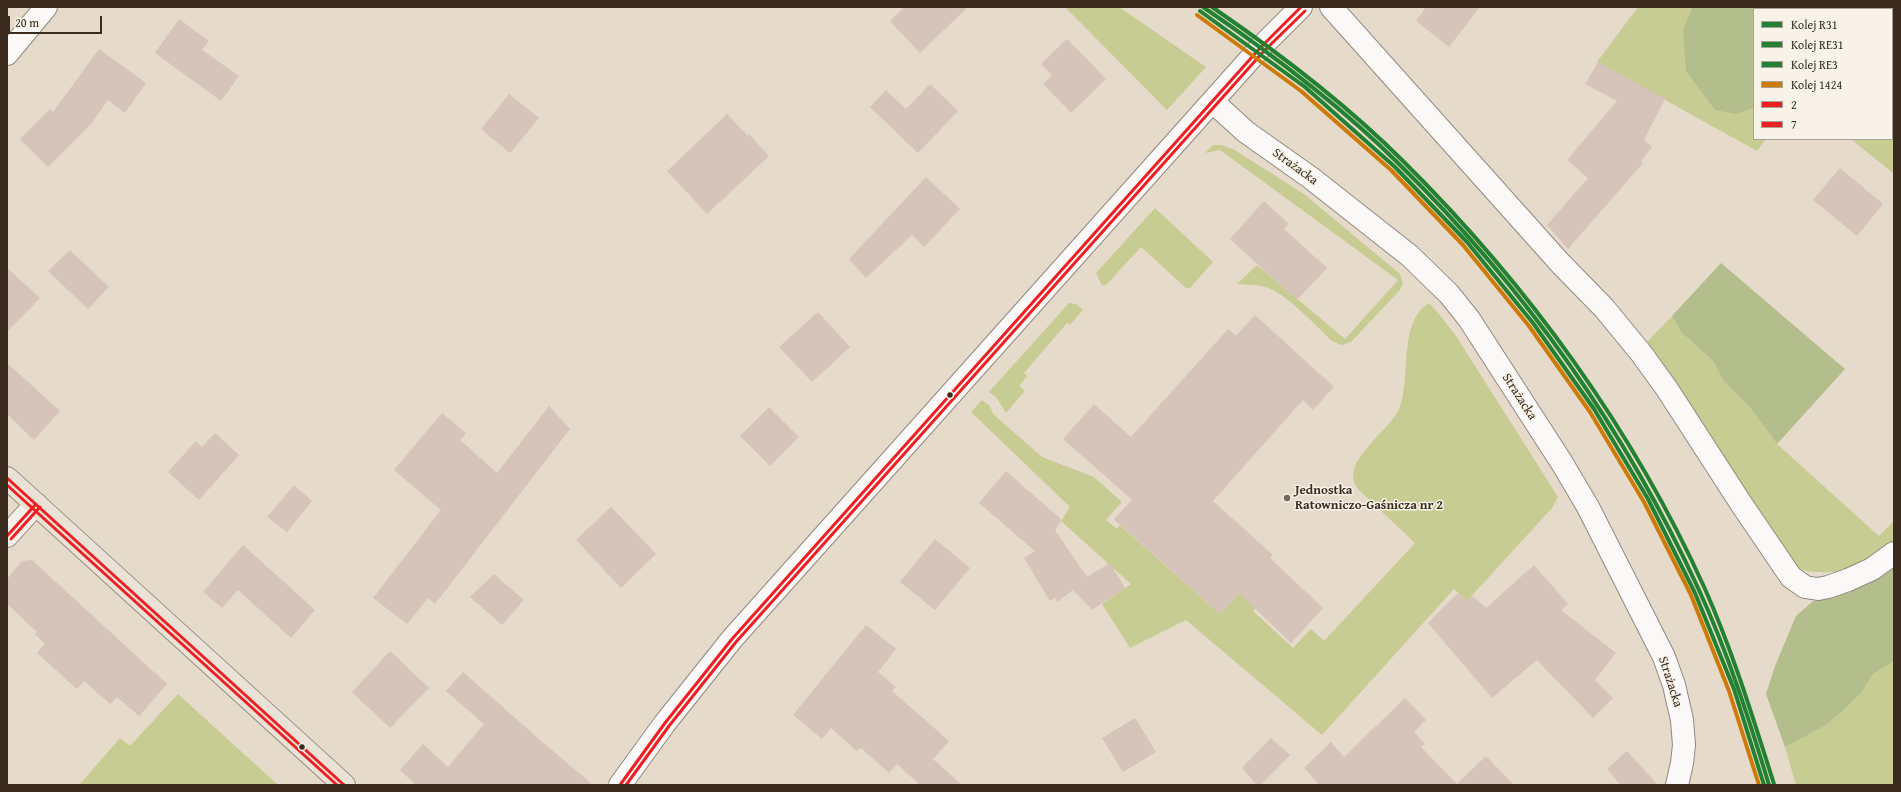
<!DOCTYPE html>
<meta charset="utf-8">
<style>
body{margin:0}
#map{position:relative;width:1901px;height:792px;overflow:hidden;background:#e6daca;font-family:"Gentium Book Plus",serif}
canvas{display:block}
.frame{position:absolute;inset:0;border:8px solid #3b2a1e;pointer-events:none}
.legend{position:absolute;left:1753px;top:8px;width:140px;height:132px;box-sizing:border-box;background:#f7f3e8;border:1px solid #aca397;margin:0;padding:5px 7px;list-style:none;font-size:12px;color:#3b2a1e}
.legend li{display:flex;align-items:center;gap:8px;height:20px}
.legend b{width:20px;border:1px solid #aca397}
.scale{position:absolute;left:8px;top:16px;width:94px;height:18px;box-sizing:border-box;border:2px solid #3b2a1e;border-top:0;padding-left:5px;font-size:12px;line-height:14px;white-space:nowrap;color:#3b2a1e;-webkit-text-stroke:3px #f7f3e8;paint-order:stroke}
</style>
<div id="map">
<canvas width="1901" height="792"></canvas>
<div class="frame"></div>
<ul class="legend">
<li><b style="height:5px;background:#238132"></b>Kolej R31</li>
<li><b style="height:5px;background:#238132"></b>Kolej RE31</li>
<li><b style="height:5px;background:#238132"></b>Kolej RE3</li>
<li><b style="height:5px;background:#ce7a08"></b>Kolej 1424</li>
<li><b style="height:5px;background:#ee1f23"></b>2</li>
<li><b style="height:5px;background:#ee1f23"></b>7</li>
</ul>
<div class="scale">20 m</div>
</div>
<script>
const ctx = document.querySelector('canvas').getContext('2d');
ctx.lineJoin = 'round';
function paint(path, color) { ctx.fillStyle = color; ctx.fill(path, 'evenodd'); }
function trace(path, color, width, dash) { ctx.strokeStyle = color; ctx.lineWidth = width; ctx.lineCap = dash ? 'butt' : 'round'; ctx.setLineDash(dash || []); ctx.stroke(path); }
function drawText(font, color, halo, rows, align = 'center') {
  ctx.font = font + ' "Gentium Book Plus",serif'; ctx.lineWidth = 3; ctx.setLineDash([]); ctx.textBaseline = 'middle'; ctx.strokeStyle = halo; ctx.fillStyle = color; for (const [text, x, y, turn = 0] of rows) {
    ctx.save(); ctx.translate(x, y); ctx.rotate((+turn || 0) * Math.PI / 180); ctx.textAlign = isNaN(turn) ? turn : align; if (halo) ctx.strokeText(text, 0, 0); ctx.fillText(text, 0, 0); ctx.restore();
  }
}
paint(new Path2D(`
 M 1065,7 L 1119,7 L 1206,67 L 1167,110 Z
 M 1638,7 L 1692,7 L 1683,30 L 1736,114 L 1754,108 L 1754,139 L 1766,139 L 1757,151 L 1597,62 Z
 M 1892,133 L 1894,134 L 1894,174 L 1851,139 L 1892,139 Z
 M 1213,145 L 1221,145 L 1233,149 L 1304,194 L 1400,274 L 1403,283 L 1400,290 L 1351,342 L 1341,345 L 1332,341 C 1316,326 1287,294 1268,288 C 1258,284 1248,285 1237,284 L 1257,265 L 1345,339 L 1398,280 L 1220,150 L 1205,153 Z
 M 1155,208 L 1213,262 L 1190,288 L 1186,288 L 1141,247 L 1106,285 L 1102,285 L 1096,273 Z
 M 1069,303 L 1076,304 L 1083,310 L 1070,325 L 1067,323 L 1024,373 L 1027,376 L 1019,386 L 1025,391 L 1006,413 L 997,398 L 989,392 Z
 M 1429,303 L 1439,314 L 1456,336 L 1558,497 L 1552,508 L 1467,601 L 1454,589 L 1322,735 L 1186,620 L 1130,648 L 1102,604 L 1131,584 L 1061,521 L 1070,507 L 971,412 L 982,400 L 990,406 L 993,414 L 1042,457 L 1094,477 L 1122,502 L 1106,520 L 1117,529 L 1120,525 L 1220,614 L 1255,576 L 1271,592 L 1253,611 L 1293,648 L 1311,629 L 1324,641 L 1415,543 L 1359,490 C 1336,464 1389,432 1399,409 C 1412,379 1397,323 1429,303 Z
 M 1672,316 L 1681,332 L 1714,362 L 1724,382 L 1748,405 L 1777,444 L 1879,536 L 1894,521 L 1894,541 C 1875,562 1848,574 1820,572 C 1813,572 1805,572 1799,568 C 1795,565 1792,560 1788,557 L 1649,352 L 1648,341 Z
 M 1894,661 L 1894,785 L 1796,785 L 1785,747 L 1823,727 L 1842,712 L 1862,692 L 1872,675 Z
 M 178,694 L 278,785 L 79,785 L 120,738 L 130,746 Z`), '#c7cc92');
paint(new Path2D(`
 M 1692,7 L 1894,7 L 1894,134 L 1892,133 L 1892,9 L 1754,9 L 1754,108 L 1736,114 L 1715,110 L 1686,71 L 1683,30 Z
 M 1721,263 L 1845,369 L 1777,444 L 1748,405 L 1724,382 L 1714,362 L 1681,332 L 1672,316 Z
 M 1894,566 L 1894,661 L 1872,675 L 1862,692 L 1842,712 L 1823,727 L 1785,747 L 1766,694 L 1775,666 L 1796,616 L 1812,602 L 1854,587 Z`), '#b3be8c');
paint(new Path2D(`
 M 904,7 L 968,7 L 920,53 L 890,21 Z
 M 1426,7 L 1480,7 L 1449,47 L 1416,21 Z
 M 179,19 L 209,41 L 202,50 L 239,76 L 221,101 L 155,53 Z
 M 1067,39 L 1106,79 L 1071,113 L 1043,84 L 1052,75 L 1041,64 Z
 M 99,49 L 146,83 L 125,113 L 108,100 L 91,124 L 48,167 L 20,139 L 50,109 L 53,112 Z
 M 1598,62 L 1665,99 L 1644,140 L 1652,147 L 1641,161 L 1643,163 L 1568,249 L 1547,225 L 1588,178 L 1567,160 L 1617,101 L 1585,84 Z
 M 930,84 L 958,111 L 918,153 L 870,107 L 886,90 L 906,109 Z
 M 509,94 L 539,118 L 510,153 L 481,129 Z
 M 727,114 L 748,136 L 749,134 L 769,156 L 707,214 L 667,171 Z
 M 1840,168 L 1883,204 L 1857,236 L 1813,200 Z
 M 926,177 L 960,209 L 924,247 L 912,235 L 866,278 L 849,259 Z
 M 1264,201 L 1289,224 L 1284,229 L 1327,268 L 1297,300 L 1230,239 Z
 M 70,250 L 109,287 L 88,309 L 48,271 Z
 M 7,268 L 40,298 L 7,332 Z
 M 818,312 L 850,347 L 812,382 L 779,347 Z
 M 1255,315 L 1334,387 L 1313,410 L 1303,400 L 1213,501 L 1273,555 L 1270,558 L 1323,608 L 1291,643 L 1239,593 L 1220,614 L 1114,519 L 1132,500 L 1063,439 L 1094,404 L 1131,437 L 1228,329 L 1236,336 Z
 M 7,363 L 60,411 L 34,440 L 7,414 Z
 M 549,406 L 570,429 L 435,604 L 428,598 L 407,624 L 373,598 L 441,510 L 394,470 L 442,413 L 466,433 L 460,440 L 497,473 Z
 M 769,407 L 799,437 L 770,466 L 740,436 Z
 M 215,433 L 239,455 L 199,500 L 168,472 L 196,441 L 202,447 Z
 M 1006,471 L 1062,520 L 1055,530 L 1087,577 L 1110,563 L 1125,588 L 1092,610 L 1073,590 L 1057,602 L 1055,598 L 1050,601 L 1024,558 L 1035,551 L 979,503 Z
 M 294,485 L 312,501 L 287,532 L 267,517 Z
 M 611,507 L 656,554 L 621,588 L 576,540 Z
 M 935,539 L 970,568 L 935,610 L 900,582 Z
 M 243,545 L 315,610 L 291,638 L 238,590 L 222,608 L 203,592 Z
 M 32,560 L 167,684 L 139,716 L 117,697 L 110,704 L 84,681 L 77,689 L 37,653 L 45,644 L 35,634 L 37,632 L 7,604 L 7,579 L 22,561 Z
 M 1534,565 L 1568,604 L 1561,610 L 1616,653 L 1595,680 L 1613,698 L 1593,718 L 1537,660 L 1492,698 L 1428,623 L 1458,593 L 1467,601 L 1472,596 L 1486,608 Z
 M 494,574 L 524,600 L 502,625 L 470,597 Z
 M 866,625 L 896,649 L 878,672 L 896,687 L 892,691 L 949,741 L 933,759 L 962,785 L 920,785 L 897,764 L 889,773 L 861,748 L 857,751 L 831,728 L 822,739 L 793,715 Z
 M 390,651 L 429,688 L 390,728 L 352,692 Z
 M 463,672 L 540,740 L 593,785 L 416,785 L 400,770 L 423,744 L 448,767 L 484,724 L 446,691 Z
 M 1405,698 L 1426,720 L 1414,732 L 1425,744 L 1421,747 L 1457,784 L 1486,756 L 1514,785 L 1315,785 L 1318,783 L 1304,768 L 1331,742 L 1344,757 Z
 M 1135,718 L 1156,752 L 1123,772 L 1102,738 Z
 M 1271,738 L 1290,755 L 1261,785 L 1257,785 L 1242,768 Z
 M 1627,751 L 1658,785 L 1621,785 L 1607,769 Z`), '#d6c3b9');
const minor = new Path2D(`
 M 1331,7 L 1561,264 L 1604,308 L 1641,353 L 1667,389 L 1742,505 L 1791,577 L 1805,587 L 1818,589 L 1828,587 L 1848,580 L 1872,569 L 1894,553
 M 7,54 L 46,7
 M 1213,102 L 1246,132 L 1311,178 L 1410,256 L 1449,294 L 1469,319 L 1562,463 L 1588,507 L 1664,657 L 1674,685 L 1682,720 L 1684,745 L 1682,763 L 1677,785
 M 620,785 L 665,723 L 732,639 L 1260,48 L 1301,7`);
const secondary = new Path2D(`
 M 7,536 L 36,504`);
const primary = new Path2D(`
 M 7,478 L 344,785`);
trace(minor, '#91897f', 24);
trace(secondary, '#91897f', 24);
trace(primary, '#91897f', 24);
trace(minor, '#fbf9f7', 22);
trace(secondary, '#f5f0e9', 22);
trace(primary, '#ebe2d7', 22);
trace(new Path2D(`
 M 7,478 L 344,785
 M 7,536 L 36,504
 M 620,785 L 665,723 L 732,639 L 1260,48 L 1301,7`), '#ee1f23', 3);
trace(new Path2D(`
 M 7,485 L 337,785
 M 11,539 L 40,507
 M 626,785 L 669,726 L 736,642 L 1264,51 L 1305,11`), '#ee1f23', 3);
trace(new Path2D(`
 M 1203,7 C 1272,54 1340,105 1399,164 C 1524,287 1626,431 1699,590 C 1728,653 1749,719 1769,785`), '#238132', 4);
trace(new Path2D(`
 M 1200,11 L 1305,87 L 1395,167 L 1467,242 L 1533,323 L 1594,409 L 1648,499 L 1695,593 L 1734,689 L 1764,785`), '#238132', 4);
trace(new Path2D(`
 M 1212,7 C 1279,53 1345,103 1403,161 C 1527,284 1633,429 1705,589 C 1733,652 1753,718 1774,784`), '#238132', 4);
trace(new Path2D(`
 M 1197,15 L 1301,91 L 1391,170 L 1463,245 L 1529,326 L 1590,412 L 1644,502 L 1691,595 L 1729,691 L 1759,785`), '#ce7a08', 4);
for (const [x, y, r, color] of [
 [950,395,3.5,"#3b2a1e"],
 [1287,498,4,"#77685a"],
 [302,747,3.5,"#3b2a1e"]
]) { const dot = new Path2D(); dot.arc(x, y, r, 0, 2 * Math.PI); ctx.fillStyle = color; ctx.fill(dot); trace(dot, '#f7f3e8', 1.5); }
drawText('13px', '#3b2a1e', '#f7f3e8', [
 ["Strażacka",1295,167,36],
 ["Strażacka",1519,397,57],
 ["Strażacka",1670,682,72]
]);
drawText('bold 13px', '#3b2a1e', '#f7f3e8', [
 ["Jednostka",1295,491],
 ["Ratowniczo-Gaśnicza nr 2",1295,506]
], 'left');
</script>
